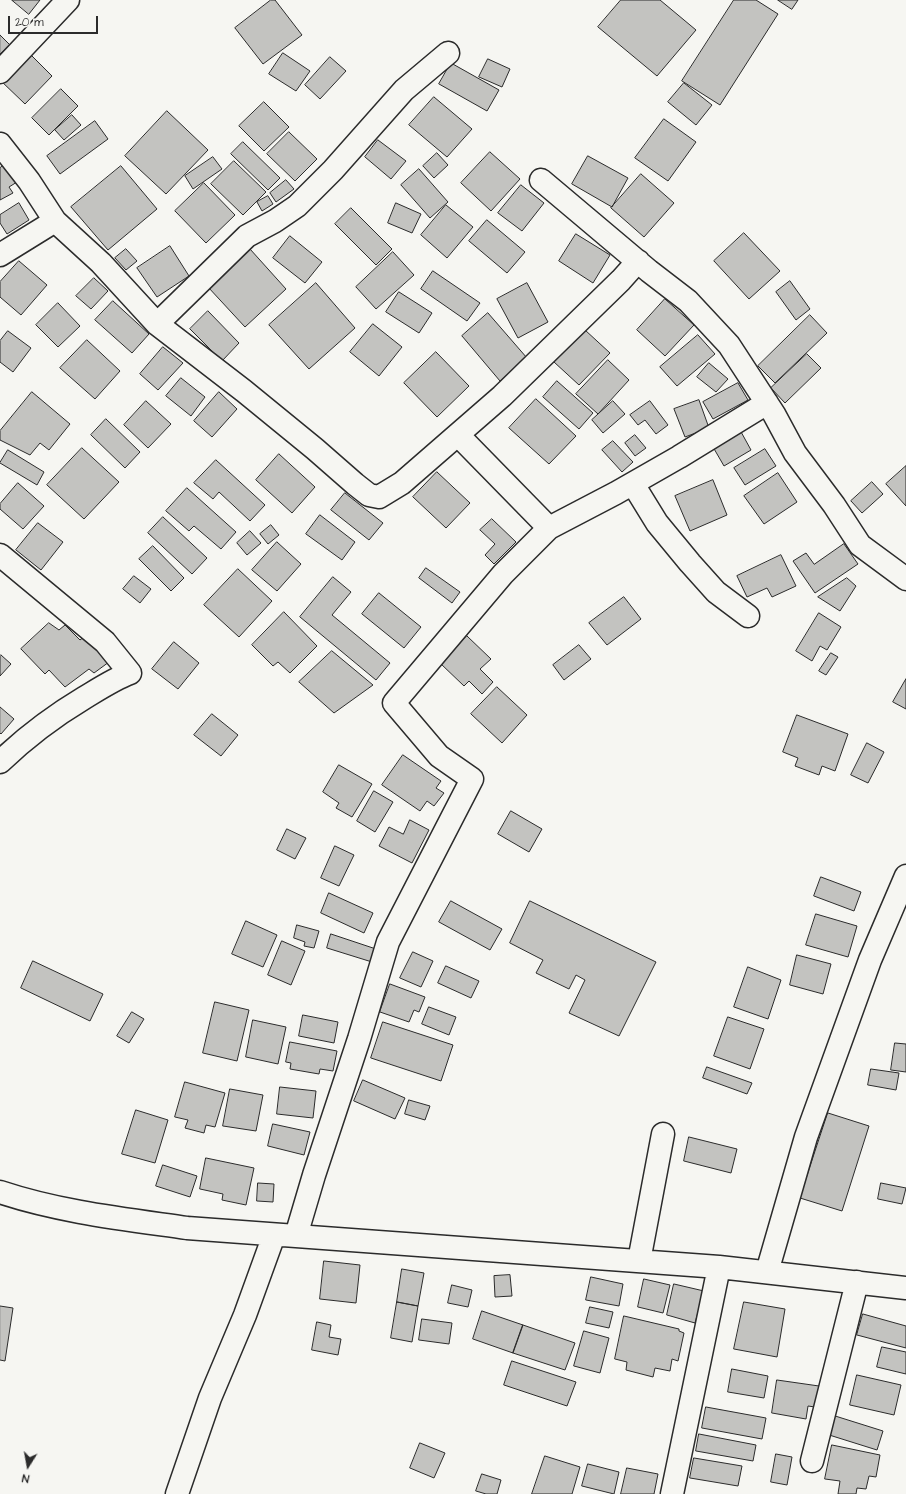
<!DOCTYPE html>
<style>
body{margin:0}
#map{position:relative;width:906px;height:1494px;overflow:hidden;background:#f6f6f2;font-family:"Architects Daughter",sans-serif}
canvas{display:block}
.north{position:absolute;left:8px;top:1446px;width:40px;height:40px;-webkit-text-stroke:3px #f6f6f2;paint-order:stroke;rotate:191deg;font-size:11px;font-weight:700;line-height:16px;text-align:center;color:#2b2b2b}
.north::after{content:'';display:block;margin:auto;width:14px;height:18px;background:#2b2b2b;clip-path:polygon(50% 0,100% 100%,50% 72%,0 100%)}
.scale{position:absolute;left:8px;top:16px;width:90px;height:18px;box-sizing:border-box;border:2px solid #2b2b2b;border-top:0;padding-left:5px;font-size:12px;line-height:14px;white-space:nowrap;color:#2b2b2b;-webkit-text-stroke:3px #f6f6f2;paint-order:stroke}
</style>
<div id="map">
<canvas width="906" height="1494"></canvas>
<div class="north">N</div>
<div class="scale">20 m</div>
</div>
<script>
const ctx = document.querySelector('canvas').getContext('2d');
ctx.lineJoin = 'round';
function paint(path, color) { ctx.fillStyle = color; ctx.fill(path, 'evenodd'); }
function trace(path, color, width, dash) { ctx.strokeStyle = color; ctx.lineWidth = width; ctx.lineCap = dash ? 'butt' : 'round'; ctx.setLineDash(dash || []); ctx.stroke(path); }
const building = new Path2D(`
 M 12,0 L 40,0 L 29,14 Z
 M 271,0 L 275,0 L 302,35 L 263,64 L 235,28 Z
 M 621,0 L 660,0 L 696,30 L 657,76 L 598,27 Z
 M 734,0 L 756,0 L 778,14 L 720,105 L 682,81 Z
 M 778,0 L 798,0 L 792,9 Z
 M 0,35 L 10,45 L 0,54 Z
 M 29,53 L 52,76 L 25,104 L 0,80 Z
 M 283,53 L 310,71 L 296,91 L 269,74 Z
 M 330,57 L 346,71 L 320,99 L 305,85 Z
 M 488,59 L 510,69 L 502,87 L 479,77 Z
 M 451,63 L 499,90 L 487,111 L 439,84 Z
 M 684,83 L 712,105 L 696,125 L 668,102 Z
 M 61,89 L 78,106 L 49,135 L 32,118 Z
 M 434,97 L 472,129 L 447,157 L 409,125 Z
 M 264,102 L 289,127 L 264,151 L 239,126 Z
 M 167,111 L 208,150 L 166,194 L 125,156 Z
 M 72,115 L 81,125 L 64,140 L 55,130 Z
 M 664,119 L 696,142 L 668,181 L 635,158 Z
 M 95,121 L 108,139 L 60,174 L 47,156 Z
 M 289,132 L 317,159 L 295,181 L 267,154 Z
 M 378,140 L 406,161 L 391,179 L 365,157 Z
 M 243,142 L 280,178 L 268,190 L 231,154 Z
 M 490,152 L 520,179 L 491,211 L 461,183 Z
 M 437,153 L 448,165 L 434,178 L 423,166 Z
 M 588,156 L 628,178 L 612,207 L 572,184 Z
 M 213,157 L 222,169 L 193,189 L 185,176 Z
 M 234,161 L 266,192 L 243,215 L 211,184 Z
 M 6,164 L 17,182 L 9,187 L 13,193 L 0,200 L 0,168 Z
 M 121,166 L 157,209 L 108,250 L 71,207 Z
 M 419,169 L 448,202 L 430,218 L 401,185 Z
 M 641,174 L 674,203 L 644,237 L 611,208 Z
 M 286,180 L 294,189 L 276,202 L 270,193 Z
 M 204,183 L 235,215 L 206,243 L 175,211 Z
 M 521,185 L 544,203 L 522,231 L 498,213 Z
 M 268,196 L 273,204 L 262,211 L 257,202 Z
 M 19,203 L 29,220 L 7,234 L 0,223 L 0,215 Z
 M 396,203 L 421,214 L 412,233 L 388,223 Z
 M 446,205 L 473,227 L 447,258 L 421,235 Z
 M 351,208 L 392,249 L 376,265 L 335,224 Z
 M 487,220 L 525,252 L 507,273 L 469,241 Z
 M 744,233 L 780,271 L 749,299 L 714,261 Z
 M 576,234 L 610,255 L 593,283 L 559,261 Z
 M 290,236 L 322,262 L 305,283 L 273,258 Z
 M 170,246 L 189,276 L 157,297 L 137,268 Z
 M 126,249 L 137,261 L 126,270 L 115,258 Z
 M 250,249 L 286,289 L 245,327 L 208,287 Z
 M 393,252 L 414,275 L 376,309 L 356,287 Z
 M 19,261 L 47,285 L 21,315 L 0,297 L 0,282 Z
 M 433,271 L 480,303 L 467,321 L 421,289 Z
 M 94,278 L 108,291 L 91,309 L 76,296 Z
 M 790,281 L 810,309 L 796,320 L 776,292 Z
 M 316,283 L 355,328 L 309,369 L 269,325 Z
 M 527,283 L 548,322 L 518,338 L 497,299 Z
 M 399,292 L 432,313 L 419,333 L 386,312 Z
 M 665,299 L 694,325 L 665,356 L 637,330 Z
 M 113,301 L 149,334 L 132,353 L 95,320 Z
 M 58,303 L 80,326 L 58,347 L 36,325 Z
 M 208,311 L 239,343 L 222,361 L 190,329 Z
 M 488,313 L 527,358 L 500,381 L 462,336 Z
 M 810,315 L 827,333 L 775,383 L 758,366 Z
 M 373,324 L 402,347 L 379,376 L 350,352 Z
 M 585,330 L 610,353 L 579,385 L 554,362 Z
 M 8,331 L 31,348 L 13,372 L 0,362 L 0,341 Z
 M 698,335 L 715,354 L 677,386 L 660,367 Z
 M 87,340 L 120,371 L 95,399 L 60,368 Z
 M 163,347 L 183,363 L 158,390 L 140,374 Z
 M 436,352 L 469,386 L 437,417 L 404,383 Z
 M 807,354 L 821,368 L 785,403 L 771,388 Z
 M 608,360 L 629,380 L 598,414 L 576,394 Z
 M 709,363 L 728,379 L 716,392 L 697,377 Z
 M 181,378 L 205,397 L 191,416 L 166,396 Z
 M 557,381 L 593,413 L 579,429 L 543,397 Z
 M 738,383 L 748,400 L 713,419 L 703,402 Z
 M 32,392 L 70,424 L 49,450 L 40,443 L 30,455 L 0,440 L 0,431 Z
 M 219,392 L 237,409 L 212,437 L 194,421 Z
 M 536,399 L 576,436 L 549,464 L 509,428 Z
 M 699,400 L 709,428 L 685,437 L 674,409 Z
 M 146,401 L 171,424 L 148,448 L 124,425 Z
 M 613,401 L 625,414 L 603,433 L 592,420 Z
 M 650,401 L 668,425 L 656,434 L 645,420 L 638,425 L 630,415 Z
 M 106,419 L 140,452 L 125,468 L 91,435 Z
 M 740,430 L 751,450 L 724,466 L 713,447 Z
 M 635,435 L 646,448 L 635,456 L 625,443 Z
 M 613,441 L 633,462 L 622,472 L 602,450 Z
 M 82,448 L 119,482 L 84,519 L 47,485 Z
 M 765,449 L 776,466 L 745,485 L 734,468 Z
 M 8,450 L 44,472 L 37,485 L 0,463 Z
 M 279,454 L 315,487 L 292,513 L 256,480 Z
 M 216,460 L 265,505 L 250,521 L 219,492 L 213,499 L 194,483 Z
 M 906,466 L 906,506 L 886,484 Z
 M 437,472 L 470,503 L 446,528 L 413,497 Z
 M 778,473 L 797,502 L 764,524 L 744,496 Z
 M 713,480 L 727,515 L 690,531 L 675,496 Z
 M 872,482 L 883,494 L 862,513 L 851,501 Z
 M 18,483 L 44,506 L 23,529 L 0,509 L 0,504 Z
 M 187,488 L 236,532 L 221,549 L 194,526 L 189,531 L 166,511 Z
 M 345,493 L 383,523 L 369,540 L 331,510 Z
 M 320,515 L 355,542 L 342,560 L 306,534 Z
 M 163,517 L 207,558 L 192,574 L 148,533 Z
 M 492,519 L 516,542 L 494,564 L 485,555 L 495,544 L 480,530 Z
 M 38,523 L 63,542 L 41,570 L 16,550 Z
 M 271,525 L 279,535 L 268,544 L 260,534 Z
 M 250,531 L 261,543 L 247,555 L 237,543 Z
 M 277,542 L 301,564 L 277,591 L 252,570 Z
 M 844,544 L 858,564 L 815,593 L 793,561 L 806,553 L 814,564 Z
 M 153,546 L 184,578 L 171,591 L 139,559 Z
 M 781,555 L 796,586 L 772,597 L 767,588 L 747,597 L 737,576 Z
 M 426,568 L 460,592 L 452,603 L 419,578 Z
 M 238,569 L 272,601 L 239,637 L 204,605 Z
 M 134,576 L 151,589 L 140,603 L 123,589 Z
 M 333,577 L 351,592 L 332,615 L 390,663 L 376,680 L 300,617 Z
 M 847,578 L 856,586 L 840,611 L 818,597 Z
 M 379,593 L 421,627 L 404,648 L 362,614 Z
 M 624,597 L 641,619 L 607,645 L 589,623 Z
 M 284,612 L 317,646 L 290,673 L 278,662 L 273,666 L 252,645 Z
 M 819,613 L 841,627 L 827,650 L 820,646 L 812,661 L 796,651 Z
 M 49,623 L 59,630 L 65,625 L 80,640 L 85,636 L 109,662 L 94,673 L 89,669 L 65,687 L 49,670 L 45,674 L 21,649 Z
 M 467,636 L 491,659 L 480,669 L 493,682 L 482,694 L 469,681 L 464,686 L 440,663 Z
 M 174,642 L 199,663 L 178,689 L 152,669 Z
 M 579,645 L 591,659 L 564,680 L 553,665 Z
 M 332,651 L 373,685 L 334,713 L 299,682 Z
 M 831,653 L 838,657 L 826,675 L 819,671 Z
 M 1,655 L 11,664 L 0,676 L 0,656 Z
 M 906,679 L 906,709 L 893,702 Z
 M 497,687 L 527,715 L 502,743 L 471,714 Z
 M 0,707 L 14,719 L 1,734 L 0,733 Z
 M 212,714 L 238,735 L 221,756 L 194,735 Z
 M 797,715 L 848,734 L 835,771 L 822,766 L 819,775 L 795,766 L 798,758 L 783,752 Z
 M 867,743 L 884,752 L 868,783 L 851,775 Z
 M 403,755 L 441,781 L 436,788 L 444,793 L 434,806 L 427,801 L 420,811 L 382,785 Z
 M 339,765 L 372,784 L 352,817 L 336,808 L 339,803 L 323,792 Z
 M 374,791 L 393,802 L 375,832 L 357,821 Z
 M 511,811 L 542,829 L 529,852 L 498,834 Z
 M 410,820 L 429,830 L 412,863 L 379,846 L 389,827 L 403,834 Z
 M 287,829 L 306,838 L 295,859 L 277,850 Z
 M 335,846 L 354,855 L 339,886 L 321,878 Z
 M 821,877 L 861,892 L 854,911 L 814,896 Z
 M 329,893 L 373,913 L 364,933 L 321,913 Z
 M 451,901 L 502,929 L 490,950 L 439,922 Z
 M 530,901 L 656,962 L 619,1036 L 569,1013 L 585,980 L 576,975 L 569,989 L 536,973 L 543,960 L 510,943 Z
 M 816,914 L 857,926 L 848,957 L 806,945 Z
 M 246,921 L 277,935 L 263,967 L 232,954 Z
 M 297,925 L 319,931 L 314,948 L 304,946 L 305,942 L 294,938 Z
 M 331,934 L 376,949 L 372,962 L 327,948 Z
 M 282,941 L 305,951 L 291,985 L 268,975 Z
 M 413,952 L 433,961 L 421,987 L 400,978 Z
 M 797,955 L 831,964 L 823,994 L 790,985 Z
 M 33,961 L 103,994 L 90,1021 L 21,988 Z
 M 446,966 L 479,981 L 471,998 L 438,983 Z
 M 748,967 L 781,980 L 768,1019 L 734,1007 Z
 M 390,984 L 425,997 L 419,1012 L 414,1010 L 409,1022 L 380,1012 Z
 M 215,1002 L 249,1010 L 237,1061 L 203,1053 Z
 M 429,1007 L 456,1017 L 449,1035 L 422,1024 Z
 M 132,1012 L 144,1019 L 129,1043 L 117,1036 Z
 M 303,1015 L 338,1022 L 334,1043 L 299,1036 Z
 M 728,1017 L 764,1029 L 750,1069 L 714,1056 Z
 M 253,1020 L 286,1027 L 278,1064 L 246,1057 Z
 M 383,1022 L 453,1045 L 441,1081 L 371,1058 Z
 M 290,1042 L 337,1051 L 333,1071 L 320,1069 L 319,1074 L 290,1069 L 291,1063 L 286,1062 Z
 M 895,1043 L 906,1044 L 906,1072 L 891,1070 Z
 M 707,1067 L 752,1083 L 747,1094 L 703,1078 Z
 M 871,1069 L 899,1073 L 896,1090 L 868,1085 Z
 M 363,1080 L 405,1098 L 395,1119 L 354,1101 Z
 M 185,1082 L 225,1093 L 215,1127 L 206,1125 L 204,1133 L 185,1128 L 188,1120 L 175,1117 Z
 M 280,1087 L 316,1091 L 313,1118 L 277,1114 Z
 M 230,1089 L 263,1095 L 256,1131 L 223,1126 Z
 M 409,1100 L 430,1106 L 425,1120 L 405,1114 Z
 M 136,1110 L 168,1120 L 155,1163 L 122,1154 Z
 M 828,1113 L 869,1126 L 842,1211 L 800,1198 Z
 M 273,1124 L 310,1132 L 304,1155 L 268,1146 Z
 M 689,1137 L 737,1149 L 731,1173 L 684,1161 Z
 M 206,1158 L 254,1168 L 246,1205 L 222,1200 L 223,1194 L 200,1189 Z
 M 163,1165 L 197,1176 L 190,1197 L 156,1186 Z
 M 258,1183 L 274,1184 L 273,1202 L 257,1201 Z
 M 881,1183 L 906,1188 L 902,1204 L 878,1199 Z
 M 324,1261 L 360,1265 L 356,1303 L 320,1299 Z
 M 402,1269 L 424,1273 L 418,1306 L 397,1302 Z
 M 510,1275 L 512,1296 L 495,1297 L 494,1276 Z
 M 591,1277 L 623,1284 L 619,1306 L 586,1300 Z
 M 644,1279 L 670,1285 L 663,1313 L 638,1307 Z
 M 674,1284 L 704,1291 L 695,1323 L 667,1315 Z
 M 452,1285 L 472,1290 L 468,1307 L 448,1303 Z
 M 397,1302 L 418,1306 L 412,1342 L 391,1338 Z
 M 744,1302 L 785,1309 L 777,1357 L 734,1349 Z
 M 0,1306 L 13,1308 L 5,1361 L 0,1360 Z
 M 590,1307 L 613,1312 L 609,1328 L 586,1323 Z
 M 482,1311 L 523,1325 L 513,1353 L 473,1339 Z
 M 863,1314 L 906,1326 L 906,1348 L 857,1335 Z
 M 624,1316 L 679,1329 L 679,1331 L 684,1333 L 678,1361 L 672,1359 L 670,1371 L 655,1368 L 653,1377 L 626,1370 L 627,1362 L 615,1359 Z
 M 422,1319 L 452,1323 L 449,1344 L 419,1340 Z
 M 317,1322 L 331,1325 L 329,1337 L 341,1339 L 338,1355 L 312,1350 Z
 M 523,1325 L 575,1343 L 565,1370 L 513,1353 Z
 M 584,1331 L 609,1338 L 600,1373 L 574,1366 Z
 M 882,1347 L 906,1352 L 906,1374 L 877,1367 Z
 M 512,1361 L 576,1382 L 567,1406 L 504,1385 Z
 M 732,1369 L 768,1376 L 764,1398 L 728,1392 Z
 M 857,1375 L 901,1385 L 894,1415 L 850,1405 Z
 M 777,1380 L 819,1386 L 815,1407 L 808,1406 L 806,1419 L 772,1413 Z
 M 706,1407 L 766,1418 L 762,1439 L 702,1428 Z
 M 832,1415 L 883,1431 L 877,1450 L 826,1434 Z
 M 699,1434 L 756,1445 L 753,1461 L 696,1451 Z
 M 420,1443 L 445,1453 L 434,1478 L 410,1468 Z
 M 832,1445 L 880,1455 L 876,1477 L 869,1476 L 866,1489 L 857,1488 L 856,1494 L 838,1494 L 840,1481 L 825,1479 Z
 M 776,1454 L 792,1457 L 787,1485 L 771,1482 Z
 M 545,1456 L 580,1467 L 572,1494 L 532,1494 Z
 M 694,1458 L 742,1466 L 738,1486 L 690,1478 Z
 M 588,1464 L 619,1472 L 614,1494 L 582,1486 Z
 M 627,1468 L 658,1474 L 654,1494 L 621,1494 Z
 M 482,1474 L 501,1480 L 497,1494 L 486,1494 L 476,1491 Z`);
paint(building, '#c3c3c0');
trace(building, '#2b2b2b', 1);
const minor = new Path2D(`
 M 0,72 L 68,0
 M 0,144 L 29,181 L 55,221 L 101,263 L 157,324 L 244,391 L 315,449 L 355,484 L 369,495 L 379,497 L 402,483 L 502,396 L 621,280 L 638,261
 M 541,180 L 649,271 L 688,301 L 729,345 L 774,414 L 795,453 L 834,505 L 860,545 L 906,579
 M 0,255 L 55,221
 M 157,324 L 247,236 L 275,221 L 297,206 L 333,170 L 404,90 L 448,53
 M 458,435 L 549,528
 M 633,484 L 657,523 L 690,563 L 716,592 L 748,616
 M 0,555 L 105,642 L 130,673 C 114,679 99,689 84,698 C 54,716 26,737 0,762
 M 0,1192 C 60,1212 124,1219 187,1228 L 719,1267 L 906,1288
 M 298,1236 L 298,1229 L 314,1175 L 359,1039 L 388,942 L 472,779 L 439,756 L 394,703 L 503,574 L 549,528 L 616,493 L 679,457 L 767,403
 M 639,1261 L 663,1134
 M 767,1272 L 806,1137 L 870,960 L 906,876
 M 812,1461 L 857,1282
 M 177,1494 L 210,1398 L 245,1315 L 274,1235
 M 672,1494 L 719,1267`);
trace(minor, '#2b2b2b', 25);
trace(minor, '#f6f6f2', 22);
</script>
